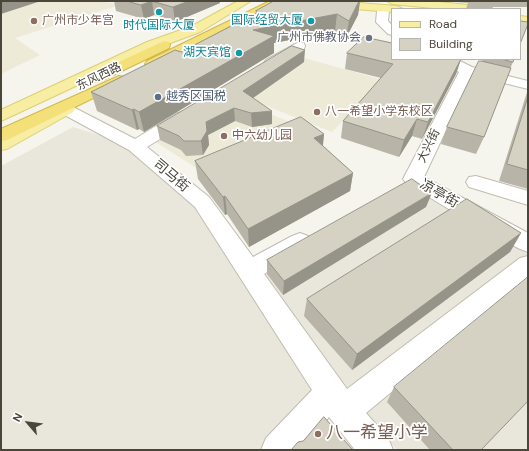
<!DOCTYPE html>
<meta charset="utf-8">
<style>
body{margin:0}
#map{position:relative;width:529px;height:451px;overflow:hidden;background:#f5f4ed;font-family:"DM Sans",sans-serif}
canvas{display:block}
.frame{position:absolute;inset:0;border:2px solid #4a463a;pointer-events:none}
.legend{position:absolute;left:391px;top:8px;width:130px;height:52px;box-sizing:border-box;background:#fff;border:1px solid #b7b5b0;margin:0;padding:5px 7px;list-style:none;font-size:12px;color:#4a463a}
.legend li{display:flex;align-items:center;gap:8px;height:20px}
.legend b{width:20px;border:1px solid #b7b5b0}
.north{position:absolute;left:8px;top:403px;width:40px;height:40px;-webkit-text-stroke:3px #fff;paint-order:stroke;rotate:298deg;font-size:11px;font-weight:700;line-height:16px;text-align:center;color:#4a463a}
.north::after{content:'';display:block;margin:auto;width:14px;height:18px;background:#4a463a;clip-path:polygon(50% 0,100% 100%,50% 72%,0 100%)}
</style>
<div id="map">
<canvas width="529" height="451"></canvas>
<div class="frame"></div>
<ul class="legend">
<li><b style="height:5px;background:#f7eea4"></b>Road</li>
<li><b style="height:11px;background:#d6d2c3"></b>Building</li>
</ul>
<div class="north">N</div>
</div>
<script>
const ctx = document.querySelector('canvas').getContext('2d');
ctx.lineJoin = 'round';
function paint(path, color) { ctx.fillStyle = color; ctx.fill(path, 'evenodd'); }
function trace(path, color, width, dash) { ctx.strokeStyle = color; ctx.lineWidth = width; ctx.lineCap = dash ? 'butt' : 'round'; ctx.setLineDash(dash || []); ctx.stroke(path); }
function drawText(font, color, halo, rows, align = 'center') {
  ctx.font = font + ' "DM Sans","Noto Sans SC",sans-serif'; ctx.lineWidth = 3.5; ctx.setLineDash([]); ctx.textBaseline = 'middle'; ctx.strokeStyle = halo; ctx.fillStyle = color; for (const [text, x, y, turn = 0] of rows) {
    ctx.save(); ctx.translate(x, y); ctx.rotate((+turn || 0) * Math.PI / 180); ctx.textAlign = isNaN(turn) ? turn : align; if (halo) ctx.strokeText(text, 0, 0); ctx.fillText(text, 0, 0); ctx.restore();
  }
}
paint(new Path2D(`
 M 73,127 L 135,146 L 202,202 L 317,396 L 269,450 L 1,450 L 1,166 Z
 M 409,188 L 528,250 L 528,450 L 397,450 L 364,414 L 261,274 Z`), '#e9e7db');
paint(new Path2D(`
 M 1,1 L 101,1 L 120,5 L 15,38 L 40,55 L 1,74 Z
 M 290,54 L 383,80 L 332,132 L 232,92 Z
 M 225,96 L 290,122 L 298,130 L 201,171 L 154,141 Z`), '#edebd8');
const minor = new Path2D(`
 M 383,8 L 389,11 L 388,21 L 392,25 L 392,35 L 388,34 L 376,22 L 377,11 Z
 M 299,42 L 304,43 L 305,46 L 304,49 L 276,66 L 271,67 L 266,66 L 264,63 L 266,60 Z
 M 438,59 L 456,59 L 472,67 L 528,81 L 528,89 L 472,75 L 424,177 L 528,233 L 528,252 L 520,249 L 483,230 L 406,183 L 403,179 L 459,72 L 440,62 Z
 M 67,105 L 73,107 L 135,139 L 177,113 L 183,112 L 189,113 L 191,117 L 189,121 L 147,147 L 209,197 L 253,257 L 292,236 L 300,233 L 308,236 L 311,242 L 308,248 L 264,274 L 347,389 L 520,258 L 528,256 L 528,279 L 366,413 L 388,438 L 393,450 L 355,450 L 329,417 L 300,450 L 261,450 L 266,438 L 312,390 L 195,207 L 129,150 L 61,113 L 59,110 L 61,107 Z
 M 476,176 L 528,191 L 528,205 L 469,187 L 466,182 L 469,177 Z`);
const major = new Path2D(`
 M 238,1 L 251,1 L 200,32 L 157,48 L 1,121 L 1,110 L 147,42 L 192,26 Z
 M 334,1 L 397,6 L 403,9 L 392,9 L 392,12 L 330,7 L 325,4 L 326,2 Z
 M 387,1 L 428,1 L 479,6 L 485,9 L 443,9 L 392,4 Z
 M 520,16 L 528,17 L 528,25 L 520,24 Z
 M 67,104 L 73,106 L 75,109 L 73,112 L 7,149 L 1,150 L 1,138 L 61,106 Z`);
const highway = new Path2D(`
 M 270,1 L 283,1 L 282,3 L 157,67 L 152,68 L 147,67 L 145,64 L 147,61 Z
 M 164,41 L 169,42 L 170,45 L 169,48 L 101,81 L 96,82 L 91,81 L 89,78 L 91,75 Z
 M 119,76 L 124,77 L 126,80 L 124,83 L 7,140 L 1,141 L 1,129 Z`);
trace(minor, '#c0bdb0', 2);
trace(major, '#dccf74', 2);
trace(highway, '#d3b849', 2);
paint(minor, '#fff');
paint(major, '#f7eea4');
paint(highway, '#f4e079');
paint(new Path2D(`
 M 114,1 L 219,1 L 220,3 L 175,22 L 154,15 L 144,19 L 116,11 Z
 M 274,1 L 360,1 L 358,15 L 346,38 L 335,31 L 274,43 L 274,53 L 144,132 L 139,129 L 137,130 L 97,111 L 91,92 L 181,52 L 256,13 L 256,11 Z
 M 443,1 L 528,1 L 528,7 L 493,7 L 492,9 L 466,9 L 468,3 Z
 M 347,53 L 461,59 L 456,74 L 422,139 L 412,136 L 399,157 L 341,138 L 343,121 L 381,78 L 345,69 Z
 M 483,59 L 514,59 L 484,137 L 476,154 L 441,144 L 447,127 Z
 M 304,62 L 253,98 L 272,124 L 252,127 L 235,121 L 208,135 L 209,145 L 203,155 L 186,156 L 181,150 L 160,140 L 157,126 Z
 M 528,89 L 528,189 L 499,181 Z
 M 324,134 L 323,146 L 353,173 L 350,191 L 249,247 L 227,214 L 225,215 L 198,179 L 195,161 Z
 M 426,207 L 283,295 L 267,274 L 267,260 Z
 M 521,233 L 510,252 L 352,370 L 304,316 L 307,299 Z
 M 394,387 L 481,450 L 430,450 L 387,402 Z`), '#b8b5a8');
paint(new Path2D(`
 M 1,1 L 41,1 L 1,14 Z
 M 152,1 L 154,15 L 144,19 L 141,5 Z
 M 189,1 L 219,1 L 220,3 L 175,22 L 173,7 Z
 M 359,1 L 360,1 L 358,15 L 346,38 L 349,21 Z
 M 337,14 L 335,31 L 274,43 L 274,53 L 144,132 L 139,112 L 253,30 Z
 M 305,50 L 304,62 L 243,105 L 243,91 Z
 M 461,59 L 456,74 L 422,139 L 428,122 Z
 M 234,108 L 235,121 L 208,135 L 209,145 L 203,155 L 201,141 L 206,122 Z
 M 134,109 L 139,129 L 137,130 L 132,110 Z
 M 272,111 L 272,124 L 252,127 L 251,113 Z
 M 417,119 L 412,136 L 399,157 L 404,140 Z
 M 324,134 L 322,152 L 314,138 Z
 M 353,173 L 350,191 L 249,247 L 248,229 Z
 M 432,193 L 426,207 L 283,295 L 284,281 Z
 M 225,196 L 227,214 L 225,215 L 223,197 Z
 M 521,233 L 510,252 L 352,370 L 357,354 Z`), '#969388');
const building = new Path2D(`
 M 127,1 L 152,1 L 141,5 Z
 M 152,1 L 189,1 L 173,7 Z
 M 274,1 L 359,1 L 349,21 L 337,14 L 253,30 L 274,36 L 139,112 L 134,109 L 132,110 L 91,92 L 175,50 L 181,52 L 258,12 L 256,11 Z
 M 520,21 L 528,22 L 528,24 L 520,44 Z
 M 364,37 L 392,43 L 392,59 L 461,59 L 428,122 L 417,119 L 404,140 L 343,121 L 393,64 L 347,53 Z
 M 292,46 L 305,50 L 243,91 L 272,111 L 251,113 L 234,108 L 206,122 L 207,131 L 201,141 L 184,141 L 179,136 L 157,126 Z
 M 502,59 L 514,59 L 513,62 Z
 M 479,61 L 481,61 L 511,68 L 484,137 L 447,127 Z
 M 528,97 L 528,170 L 507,164 Z
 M 301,117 L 324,134 L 314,138 L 353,173 L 248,229 L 225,196 L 223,197 L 195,161 Z
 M 412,179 L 432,193 L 284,281 L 267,260 Z
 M 467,199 L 521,233 L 357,354 L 307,299 Z
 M 528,277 L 528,401 L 481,450 L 453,450 L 394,387 Z
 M 324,417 L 352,449 L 351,450 L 291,450 L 298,442 L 303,441 Z`);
paint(building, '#d6d2c3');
trace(building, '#969388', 1);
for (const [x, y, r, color] of [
 [159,12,4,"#0f9aa8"],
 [34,21,4,"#8d6e63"],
 [311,21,4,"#0f9aa8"],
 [369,38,4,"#6b7280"],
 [239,53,4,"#0f9aa8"],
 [158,97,4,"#5c6f8a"],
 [317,112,4,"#8d6e63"],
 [224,136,4,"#8d6e63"],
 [318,434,4,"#8d6e63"]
]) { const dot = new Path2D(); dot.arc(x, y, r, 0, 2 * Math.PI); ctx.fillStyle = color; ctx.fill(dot); trace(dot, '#fff', 1.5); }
drawText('12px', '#785e54', '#fff', [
 ["广州市少年宫",42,21],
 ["八一希望小学东校区",325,112],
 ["中六幼儿园",232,136]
], 'left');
drawText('12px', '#0d838f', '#fff', [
 ["国际经贸大厦",303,21],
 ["时代国际大厦",159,26,"center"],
 ["湖天宾馆",231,53]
], 'right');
drawText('12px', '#5b616d', '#fff', [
 ["广州市佛教协会",361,38]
], 'right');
drawText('12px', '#4a463a', '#fff', [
 ["东风西路",99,77,-26],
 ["大兴街",429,146,-64]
]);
drawText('12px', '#4e5e75', '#fff', [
 ["越秀区国税",166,97]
], 'left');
drawText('14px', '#4a463a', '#fff', [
 ["司马街",171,176,40],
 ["凉亭街",439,194,30]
]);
drawText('17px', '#785e54', '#fff', [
 ["八一希望小学",326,434]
], 'left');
</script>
